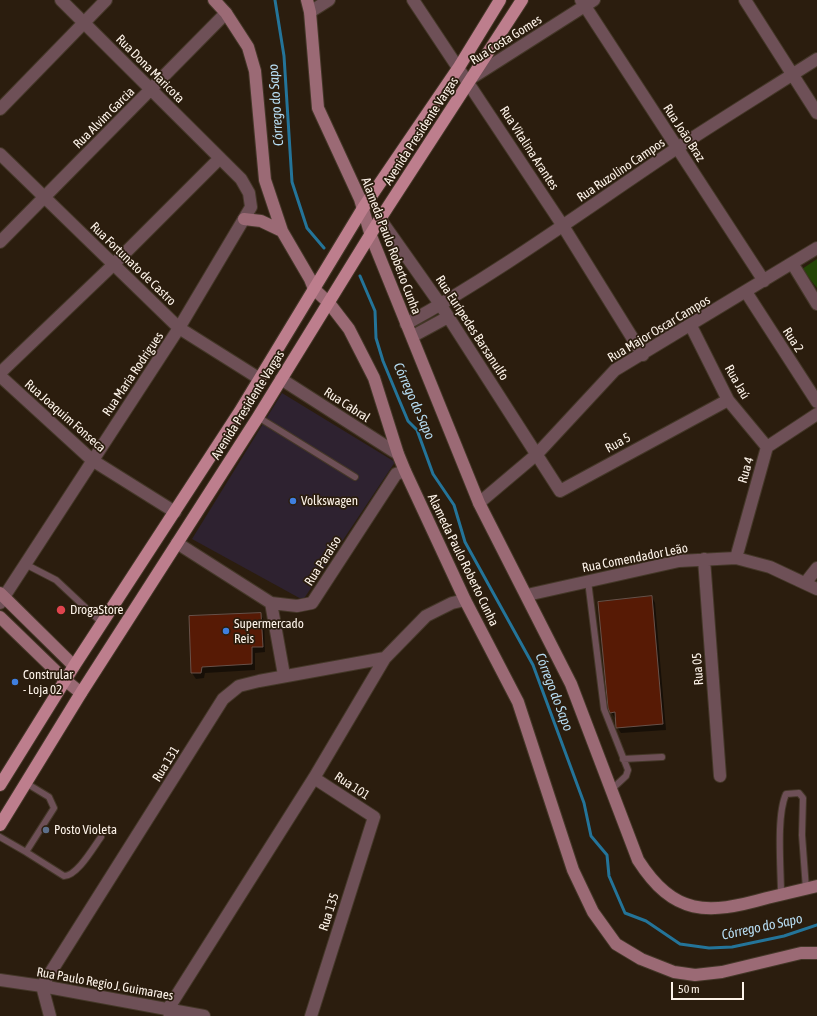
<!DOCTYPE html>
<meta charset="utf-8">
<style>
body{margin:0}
#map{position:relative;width:817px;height:1016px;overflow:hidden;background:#2b1d0e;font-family:"Asap Condensed",sans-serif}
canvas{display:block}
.scale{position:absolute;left:671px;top:982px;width:73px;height:18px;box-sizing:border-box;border:2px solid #fdf3e9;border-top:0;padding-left:5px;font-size:12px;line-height:14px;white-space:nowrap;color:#fdf3e9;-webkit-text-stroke:3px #2b1d0e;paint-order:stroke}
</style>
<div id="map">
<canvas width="817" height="1016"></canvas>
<div class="scale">50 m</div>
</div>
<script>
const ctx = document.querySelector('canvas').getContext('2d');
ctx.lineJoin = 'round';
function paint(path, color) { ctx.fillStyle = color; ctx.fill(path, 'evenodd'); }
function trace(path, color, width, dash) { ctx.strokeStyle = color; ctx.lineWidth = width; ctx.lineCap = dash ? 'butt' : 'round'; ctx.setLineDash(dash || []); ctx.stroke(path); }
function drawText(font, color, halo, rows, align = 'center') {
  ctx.font = font + ' "Asap Condensed",sans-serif'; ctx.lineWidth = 3.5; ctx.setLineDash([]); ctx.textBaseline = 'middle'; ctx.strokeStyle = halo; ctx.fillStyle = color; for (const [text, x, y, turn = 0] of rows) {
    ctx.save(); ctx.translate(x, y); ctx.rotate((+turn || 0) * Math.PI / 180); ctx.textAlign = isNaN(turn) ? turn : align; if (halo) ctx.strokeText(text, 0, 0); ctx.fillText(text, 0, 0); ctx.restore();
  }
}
paint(new Path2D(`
 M 282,393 L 395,462 L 303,600 L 192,539 Z`), '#2e2230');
paint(new Path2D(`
 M 817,259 L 817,288 L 802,269 Z`), '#244406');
paint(new Path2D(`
 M 652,597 L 655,603 L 666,730 L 621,733 L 617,727 L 616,718 L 615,718 L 611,712 Z
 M 260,614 L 264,620 L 265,652 L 255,653 L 255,670 L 205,673 L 204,678 L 196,679 L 192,673 Z`), '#0007');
trace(new Path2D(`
 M 275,0 L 284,56 L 292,182 L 307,228 L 324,248
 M 360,276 L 375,311 L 376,338 L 383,361 L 400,402 L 408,421 L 417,430 L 433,474 L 454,505 L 465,542 L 533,665 L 584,803 L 591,836 L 607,855 L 609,876 L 625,913 L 646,921 L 680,944 L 709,948 L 732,947 L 784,936 L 817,925`), '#247499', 3);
const building = new Path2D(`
 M 652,596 L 663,724 L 616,728 L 615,712 L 610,713 L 608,708 L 598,602 Z
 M 261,613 L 263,647 L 252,647 L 252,664 L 202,667 L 201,673 L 191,673 L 189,616 Z`);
paint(building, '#571a05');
trace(building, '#685149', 1);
const lane = new Path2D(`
 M 258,417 L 355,477
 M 25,564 L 56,580 L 102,623
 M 588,581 L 604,709 L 628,770 L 626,776 L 612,789
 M 623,759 L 662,757
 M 0,837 L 26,852 L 54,808 L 49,797 L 26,783
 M 26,852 L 64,876 C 77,876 93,848 101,837
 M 781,894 C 781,869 776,816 786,794 L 799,793 L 803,798 L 802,835 L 806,889`);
const street = new Path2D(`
 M 413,0 L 563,226 L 643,355
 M 581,0 L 764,281
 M 745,0 L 817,113
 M 310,12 L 329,0
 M 473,77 L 594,0
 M 0,109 L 106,0
 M 0,154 L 179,328 L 260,379
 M 380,219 L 440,304 L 560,491 L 728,400
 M 0,242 L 226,13
 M 792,263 L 817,304
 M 746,292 L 817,402
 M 406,324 C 500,272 587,208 677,148 C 723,118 770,89 817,59
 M 691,326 L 728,400 L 767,447
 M 413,336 L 448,317
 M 0,373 L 113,265 L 220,158
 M 0,376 L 92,460 L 175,512
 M 281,379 L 398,454
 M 479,503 L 537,454 L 615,370 L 817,248
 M 177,543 L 271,603 L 297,606 L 312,603 L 396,474 L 405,471
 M 736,558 L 767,447 L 817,414
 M 704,559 L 720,776
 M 806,582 L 817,568
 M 527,595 L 679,561 L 736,558 L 770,567 L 817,589
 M 0,603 L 179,328 L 251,207 L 249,193 L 241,179 L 61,0
 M 271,603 L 284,675
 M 0,980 L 42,986 L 204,1016
 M 50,1016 L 42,986 L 223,699 L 239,686 L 259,681 L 385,658
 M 170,1016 L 168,1009 L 314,778 L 385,658 L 426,616 L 452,603 L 465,600
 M 311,1016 L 374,817 L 314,778`);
const secondary = new Path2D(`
 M 214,0 L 226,13 L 248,47 L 255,71 L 265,180 L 282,231 L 310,279 L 314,289 L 329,303 L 349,329 L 374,378 L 398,454 L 405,471 L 465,600 L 518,702 L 573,870 L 593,912 L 616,944 L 641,959 L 674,972 L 695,975 L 722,972 L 801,953 L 817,953
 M 307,0 L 310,12 L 318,108 L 360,199 L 371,236 L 479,503 L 571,684 L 638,860 C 674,916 707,915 767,898 C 783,894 800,890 817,886
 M 244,219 L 261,221 L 282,231
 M 0,593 L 74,666
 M 0,617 L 65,680 L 81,693`);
const primary = new Path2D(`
 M 0,785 L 74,666 L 240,411 L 363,208 L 459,67 L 500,0
 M 0,825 L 81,693 L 258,417 L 380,219 L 522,0`);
trace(lane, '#443728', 8);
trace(street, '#443728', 14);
trace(secondary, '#443728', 14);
trace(primary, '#443728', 14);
trace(lane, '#6e5057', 6);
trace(street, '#6e5057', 12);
trace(secondary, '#9b6a75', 12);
trace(primary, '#bd7e8d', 12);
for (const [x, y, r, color] of [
 [293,501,4,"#3f7fe0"],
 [61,610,5,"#e0444e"],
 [226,631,4,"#3f7fe0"],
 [15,682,4,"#3f7fe0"],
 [46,830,4,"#5c6f8a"]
]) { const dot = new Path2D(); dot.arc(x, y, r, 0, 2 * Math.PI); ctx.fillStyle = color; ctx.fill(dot); trace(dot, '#2b1d0e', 1.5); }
drawText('13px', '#fdf3e9', '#2b1d0e', [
 ["Rua Costa Gomes",506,40,-32],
 ["Rua Dona Maricota",150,69,45],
 ["Rua Alvim Garcia",104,118,-45],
 ["Avenida Presidente Vargas",421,131,-57],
 ["Rua João Braz",684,133,57],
 ["Rua Vitalina Arantes",529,148,57],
 ["Rua Ruzolino Campos",621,170,-34],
 ["Alameda Paulo Roberto Cunha",391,246,69],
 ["Rua Fortunato de Castro",133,264,44],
 ["Rua Eurípedes Barsanulfo",472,328,57],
 ["Rua Major Oscar Campos",659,329,-31],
 ["Rua 2",793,340,57],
 ["Rua Maria Rodrigues",133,374,-56],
 ["Rua Jaú",737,382,60],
 ["Avenida Presidente Vargas",248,405,-58],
 ["Rua Cabral",347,405,33],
 ["Rua Joaquim Fonseca",65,416,41],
 ["Rua 5",618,443,-29],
 ["Rua 4",746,470,-74],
 ["Rua Comendador Leão",635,558,-11],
 ["Alameda Paulo Roberto Cunha",463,560,64],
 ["Rua Paraíso",323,561,-57],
 ["Rua 05",698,669,-94],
 ["Rua 131",166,764,-58],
 ["Rua 101",352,786,33],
 ["Rua 135",329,912,-72],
 ["Rua Paulo Regio J. Guimaraes",105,984,10]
]);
drawText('13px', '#fdf3e9', '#2b1d0e', [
 ["Volkswagen",301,501],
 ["DrogaStore",70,610],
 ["Supermercado",234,624],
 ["Reis",234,639],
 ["Constrular",23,675],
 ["- Loja 02",23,690],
 ["Posto Violeta",54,830]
], 'left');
drawText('italic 14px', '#b6dcf2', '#2b1d0e', [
 ["Córrego do Sapo",276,105,-94],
 ["Córrego do Sapo",414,401,66],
 ["Córrego do Sapo",554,692,69],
 ["Córrego do Sapo",762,927,-12]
]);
</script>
